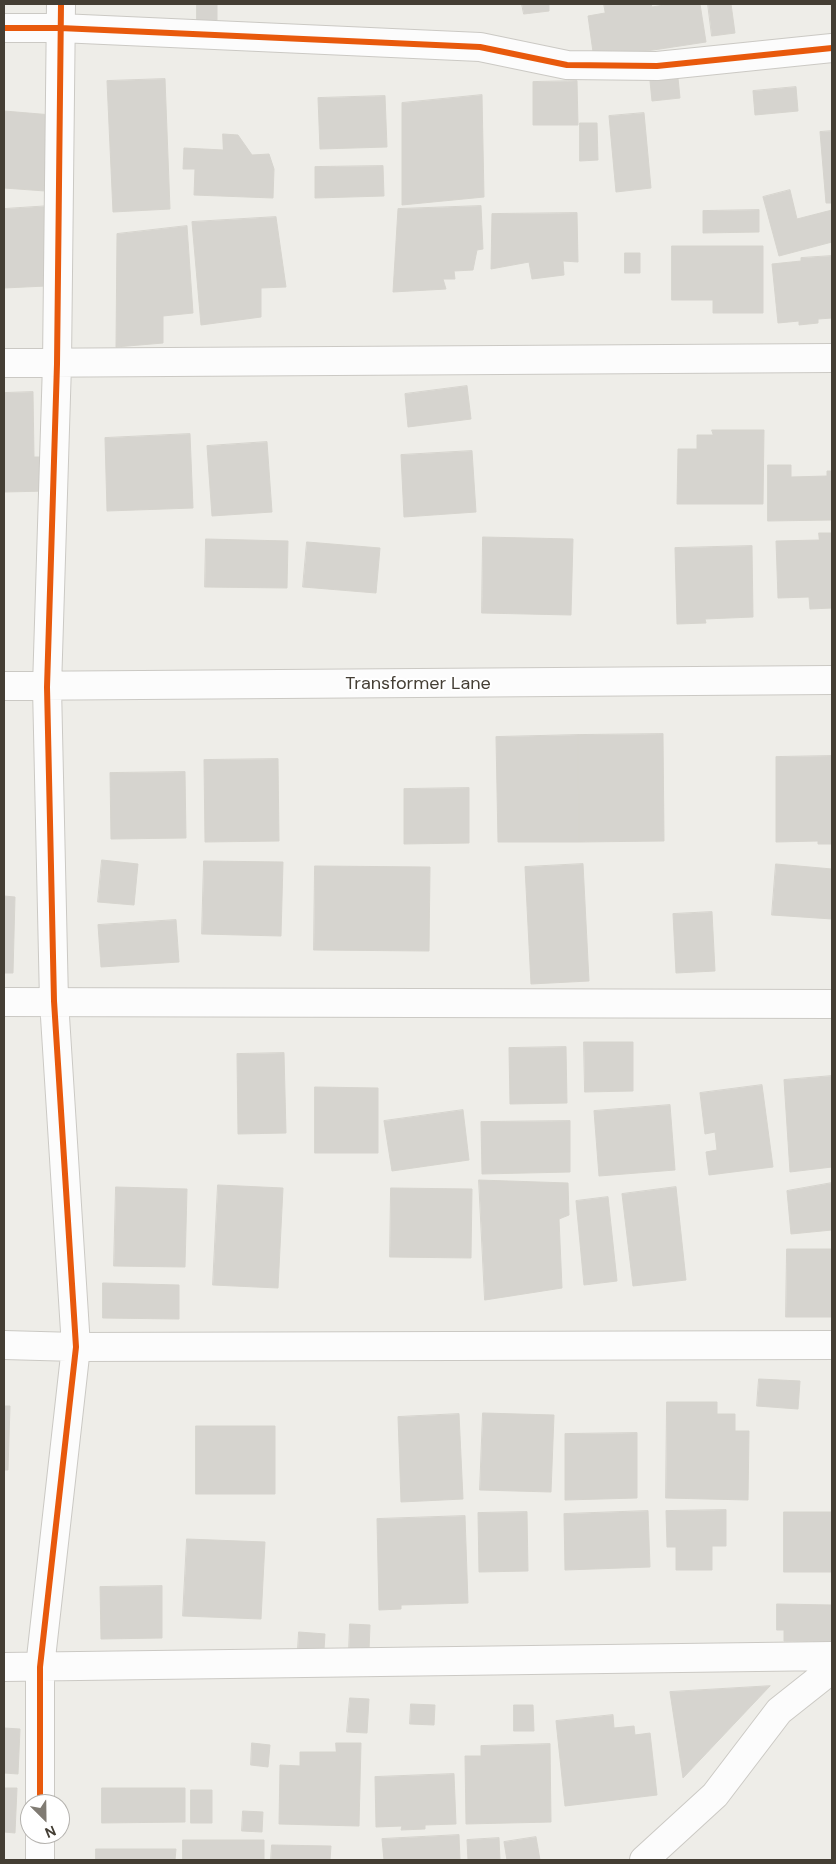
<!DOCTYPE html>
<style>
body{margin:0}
#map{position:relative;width:836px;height:1864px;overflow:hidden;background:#eeede8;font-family:"DM Sans",sans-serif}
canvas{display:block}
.frame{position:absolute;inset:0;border:5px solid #443e34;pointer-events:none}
.north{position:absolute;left:20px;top:1794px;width:50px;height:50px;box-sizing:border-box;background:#fff;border:1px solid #b4b2ae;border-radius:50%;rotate:157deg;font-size:14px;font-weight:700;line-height:20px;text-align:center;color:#443e34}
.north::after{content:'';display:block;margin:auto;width:18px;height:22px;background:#807b73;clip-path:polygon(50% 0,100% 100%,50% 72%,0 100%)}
</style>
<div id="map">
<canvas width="836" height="1864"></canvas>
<div class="frame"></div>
<div class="north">N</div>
</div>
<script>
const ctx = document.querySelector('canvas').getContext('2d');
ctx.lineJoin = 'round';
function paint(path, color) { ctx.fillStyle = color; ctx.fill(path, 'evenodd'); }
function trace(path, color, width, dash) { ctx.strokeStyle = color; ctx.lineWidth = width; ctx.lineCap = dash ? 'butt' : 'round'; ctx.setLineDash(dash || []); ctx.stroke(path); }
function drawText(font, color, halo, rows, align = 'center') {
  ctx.font = font + ' "DM Sans",sans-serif'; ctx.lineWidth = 4; ctx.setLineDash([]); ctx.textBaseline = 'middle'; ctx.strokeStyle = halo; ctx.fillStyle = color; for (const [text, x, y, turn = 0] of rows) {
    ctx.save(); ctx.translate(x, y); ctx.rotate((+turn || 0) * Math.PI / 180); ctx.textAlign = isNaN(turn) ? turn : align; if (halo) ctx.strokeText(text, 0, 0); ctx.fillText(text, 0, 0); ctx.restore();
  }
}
const building = new Path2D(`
 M 197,4 L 217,4 L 217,20 L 197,20 Z
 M 522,4 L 549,4 L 549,11 L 524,14 Z
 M 604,4 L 651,4 L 652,7 L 671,4 L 700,4 L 706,42 L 594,59 L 588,16 L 605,13 Z
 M 708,4 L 731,4 L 735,33 L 712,36 Z
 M 678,78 L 680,98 L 652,101 L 650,81 Z
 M 165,79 L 170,209 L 113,212 L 107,81 Z
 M 577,81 L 578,125 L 533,125 L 533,82 Z
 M 796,87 L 798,111 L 755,115 L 753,91 Z
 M 482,95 L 484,197 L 402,205 L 402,103 Z
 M 385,96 L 387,147 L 320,149 L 318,98 Z
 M 4,111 L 52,115 L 45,191 L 4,188 Z
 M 644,113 L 651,188 L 616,192 L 609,116 Z
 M 580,123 L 597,123 L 598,160 L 580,161 Z
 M 832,131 L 832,203 L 826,203 L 820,132 Z
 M 223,134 L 238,135 L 252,155 L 269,154 L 274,169 L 273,198 L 194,195 L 195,169 L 183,169 L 184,148 L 223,150 Z
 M 383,166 L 384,196 L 315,198 L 315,167 Z
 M 790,190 L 797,219 L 832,210 L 832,242 L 779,256 L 763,197 Z
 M 50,206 L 46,286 L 4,288 L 4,209 Z
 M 481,206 L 483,249 L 477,250 L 473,270 L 454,271 L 455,279 L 443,279 L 446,289 L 393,292 L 398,209 Z
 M 759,210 L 759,232 L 703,233 L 703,211 Z
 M 577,213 L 578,262 L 563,261 L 564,275 L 532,279 L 529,262 L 491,269 L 492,214 Z
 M 276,217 L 286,287 L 261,288 L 261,317 L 201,325 L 192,222 Z
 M 187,226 L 193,313 L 163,316 L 163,343 L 116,347 L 117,234 Z
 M 672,246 L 763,246 L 763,313 L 713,313 L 713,300 L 672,300 Z
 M 625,253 L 640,253 L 640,273 L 625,273 Z
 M 832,256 L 832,318 L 818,319 L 818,323 L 799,325 L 799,321 L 778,323 L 772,264 L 801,261 L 801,258 Z
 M 467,386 L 471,419 L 408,427 L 405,394 Z
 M 33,392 L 34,457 L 48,457 L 48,491 L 4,492 L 4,393 Z
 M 712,430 L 764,430 L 763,504 L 677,504 L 678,449 L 697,449 L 697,435 L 713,435 Z
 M 190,434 L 193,508 L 107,511 L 105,438 Z
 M 267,442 L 272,512 L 212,516 L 207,446 Z
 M 472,451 L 476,512 L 404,517 L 401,455 Z
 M 768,465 L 791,465 L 791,477 L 827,476 L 827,471 L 832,471 L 832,520 L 768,521 Z
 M 819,533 L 832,533 L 832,608 L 810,609 L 809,597 L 778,598 L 776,541 L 819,540 Z
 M 483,537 L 573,539 L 571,615 L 482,613 Z
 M 206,539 L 288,541 L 287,588 L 205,587 Z
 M 307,542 L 380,548 L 376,593 L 303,587 Z
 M 752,546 L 753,617 L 705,619 L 706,623 L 677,624 L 675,548 Z
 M 663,734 L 664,841 L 579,842 L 578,735 Z
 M 578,735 L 579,842 L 498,842 L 496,737 Z
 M 832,756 L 832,844 L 818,844 L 818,841 L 776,842 L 776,757 Z
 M 278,759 L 279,841 L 205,842 L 204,760 Z
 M 185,772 L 186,838 L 111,839 L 110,773 Z
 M 469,788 L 469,843 L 404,844 L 404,789 Z
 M 102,860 L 138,864 L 134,905 L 98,902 Z
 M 204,861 L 283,862 L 281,936 L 202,934 Z
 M 583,864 L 589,981 L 531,984 L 525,867 Z
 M 776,864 L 832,869 L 832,919 L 772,915 Z
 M 315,866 L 430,867 L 429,951 L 314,950 Z
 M 4,896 L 15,897 L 13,973 L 4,973 Z
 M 712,912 L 715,971 L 676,973 L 673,914 Z
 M 176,920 L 179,962 L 101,967 L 98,925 Z
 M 584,1042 L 633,1042 L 633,1091 L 585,1092 Z
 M 566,1047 L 567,1103 L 510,1104 L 509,1048 Z
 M 284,1053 L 286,1133 L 238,1134 L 237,1054 Z
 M 832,1076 L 832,1167 L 790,1172 L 784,1080 Z
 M 762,1085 L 773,1167 L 709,1175 L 706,1152 L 717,1150 L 715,1132 L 705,1134 L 700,1093 Z
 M 315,1087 L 378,1088 L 378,1153 L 315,1153 Z
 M 670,1105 L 675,1170 L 599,1176 L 594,1111 Z
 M 463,1110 L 469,1160 L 392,1171 L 384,1121 Z
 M 570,1121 L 570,1172 L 482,1174 L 481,1122 Z
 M 479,1180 L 568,1183 L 569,1215 L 559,1219 L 562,1288 L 485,1300 Z
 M 832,1183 L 832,1230 L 791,1234 L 787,1191 Z
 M 218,1185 L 283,1188 L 278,1288 L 213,1285 Z
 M 116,1187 L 187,1189 L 185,1267 L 114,1266 Z
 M 676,1187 L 686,1280 L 633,1286 L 622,1194 Z
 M 391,1188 L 472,1189 L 471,1258 L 390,1257 Z
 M 608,1197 L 617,1281 L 584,1285 L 576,1201 Z
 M 787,1249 L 832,1249 L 832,1317 L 786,1317 Z
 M 103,1283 L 179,1285 L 179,1319 L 103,1318 Z
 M 759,1379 L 800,1381 L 798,1409 L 757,1406 Z
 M 667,1402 L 717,1402 L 717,1414 L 735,1414 L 735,1431 L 749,1431 L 748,1500 L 666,1498 Z
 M 4,1406 L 10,1406 L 8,1470 L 4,1470 Z
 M 483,1413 L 554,1415 L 551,1492 L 480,1490 Z
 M 459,1414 L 463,1499 L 401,1502 L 398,1417 Z
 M 196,1426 L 275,1426 L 275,1494 L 196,1494 Z
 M 637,1433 L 637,1498 L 565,1500 L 565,1434 Z
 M 726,1510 L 726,1546 L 712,1546 L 712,1570 L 676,1570 L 676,1547 L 667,1547 L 666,1511 Z
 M 648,1511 L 650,1567 L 565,1570 L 564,1514 Z
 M 527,1512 L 528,1571 L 479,1572 L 478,1513 Z
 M 784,1512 L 832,1512 L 832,1572 L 784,1572 Z
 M 465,1516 L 468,1603 L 401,1605 L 401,1609 L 379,1610 L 377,1519 Z
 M 187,1539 L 265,1542 L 261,1619 L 183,1616 Z
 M 162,1586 L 162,1638 L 101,1639 L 100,1587 Z
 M 777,1604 L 832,1605 L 832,1641 L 784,1641 L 784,1630 L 777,1630 Z
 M 350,1624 L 370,1625 L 369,1651 L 349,1651 Z
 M 299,1632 L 325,1634 L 324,1650 L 298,1649 Z
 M 770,1686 L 683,1778 L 670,1692 Z
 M 350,1698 L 369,1699 L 367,1733 L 347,1732 Z
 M 411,1704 L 435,1705 L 434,1725 L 410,1724 Z
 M 514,1705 L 533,1705 L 534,1731 L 514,1731 Z
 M 613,1715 L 614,1728 L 634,1726 L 635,1735 L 650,1733 L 657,1795 L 565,1806 L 556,1721 Z
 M 4,1728 L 20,1729 L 18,1774 L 4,1773 Z
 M 252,1743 L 270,1745 L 268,1767 L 251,1765 Z
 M 336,1743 L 361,1743 L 359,1826 L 279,1824 L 280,1765 L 300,1766 L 300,1752 L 336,1752 Z
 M 550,1744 L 551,1822 L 466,1824 L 465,1756 L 481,1756 L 481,1746 Z
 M 454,1774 L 456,1824 L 425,1825 L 425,1829 L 401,1830 L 402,1826 L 376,1827 L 375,1777 Z
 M 4,1788 L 17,1788 L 15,1833 L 4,1832 Z
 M 102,1788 L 185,1788 L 185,1822 L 102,1823 Z
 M 191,1790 L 212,1790 L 212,1823 L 191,1823 Z
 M 243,1811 L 263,1812 L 262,1832 L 242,1831 Z
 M 459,1835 L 460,1860 L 384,1860 L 382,1839 Z
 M 536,1837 L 540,1860 L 507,1860 L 504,1842 Z
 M 499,1838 L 500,1860 L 468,1860 L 467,1840 Z
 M 183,1840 L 264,1840 L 264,1860 L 183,1860 Z
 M 272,1845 L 331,1846 L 330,1860 L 271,1860 Z
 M 96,1849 L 176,1849 L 175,1860 L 96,1860 Z`);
paint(building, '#d6d4cf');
trace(building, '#d6d4ce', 1);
const street = new Path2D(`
 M 4,28 L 60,28 L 480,47 L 567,65 L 657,66 L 832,48
 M 4,363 L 832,358
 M 4,686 L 832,680
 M 4,1002 L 832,1004
 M 4,1345 L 76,1347 L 832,1345
 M 4,1667 L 832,1656
 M 40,1804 L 40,1667 L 76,1347 L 54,1001 L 47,687 L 57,364 L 61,4
 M 40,1860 L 40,1834
 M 644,1860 L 715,1795 L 779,1711 L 832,1669`);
trace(street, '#cbc9c4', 30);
trace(street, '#fcfcfc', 28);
trace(new Path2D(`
 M 4,28 L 60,28 L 480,47 L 567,65 L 657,66 L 832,48
 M 40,1804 L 40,1667 L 76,1347 L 54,1001 L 47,687 L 57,364 L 61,4`), '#e8590c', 6);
drawText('18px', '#443e34', '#fff', [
 ["Transformer Lane",418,684]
]);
</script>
